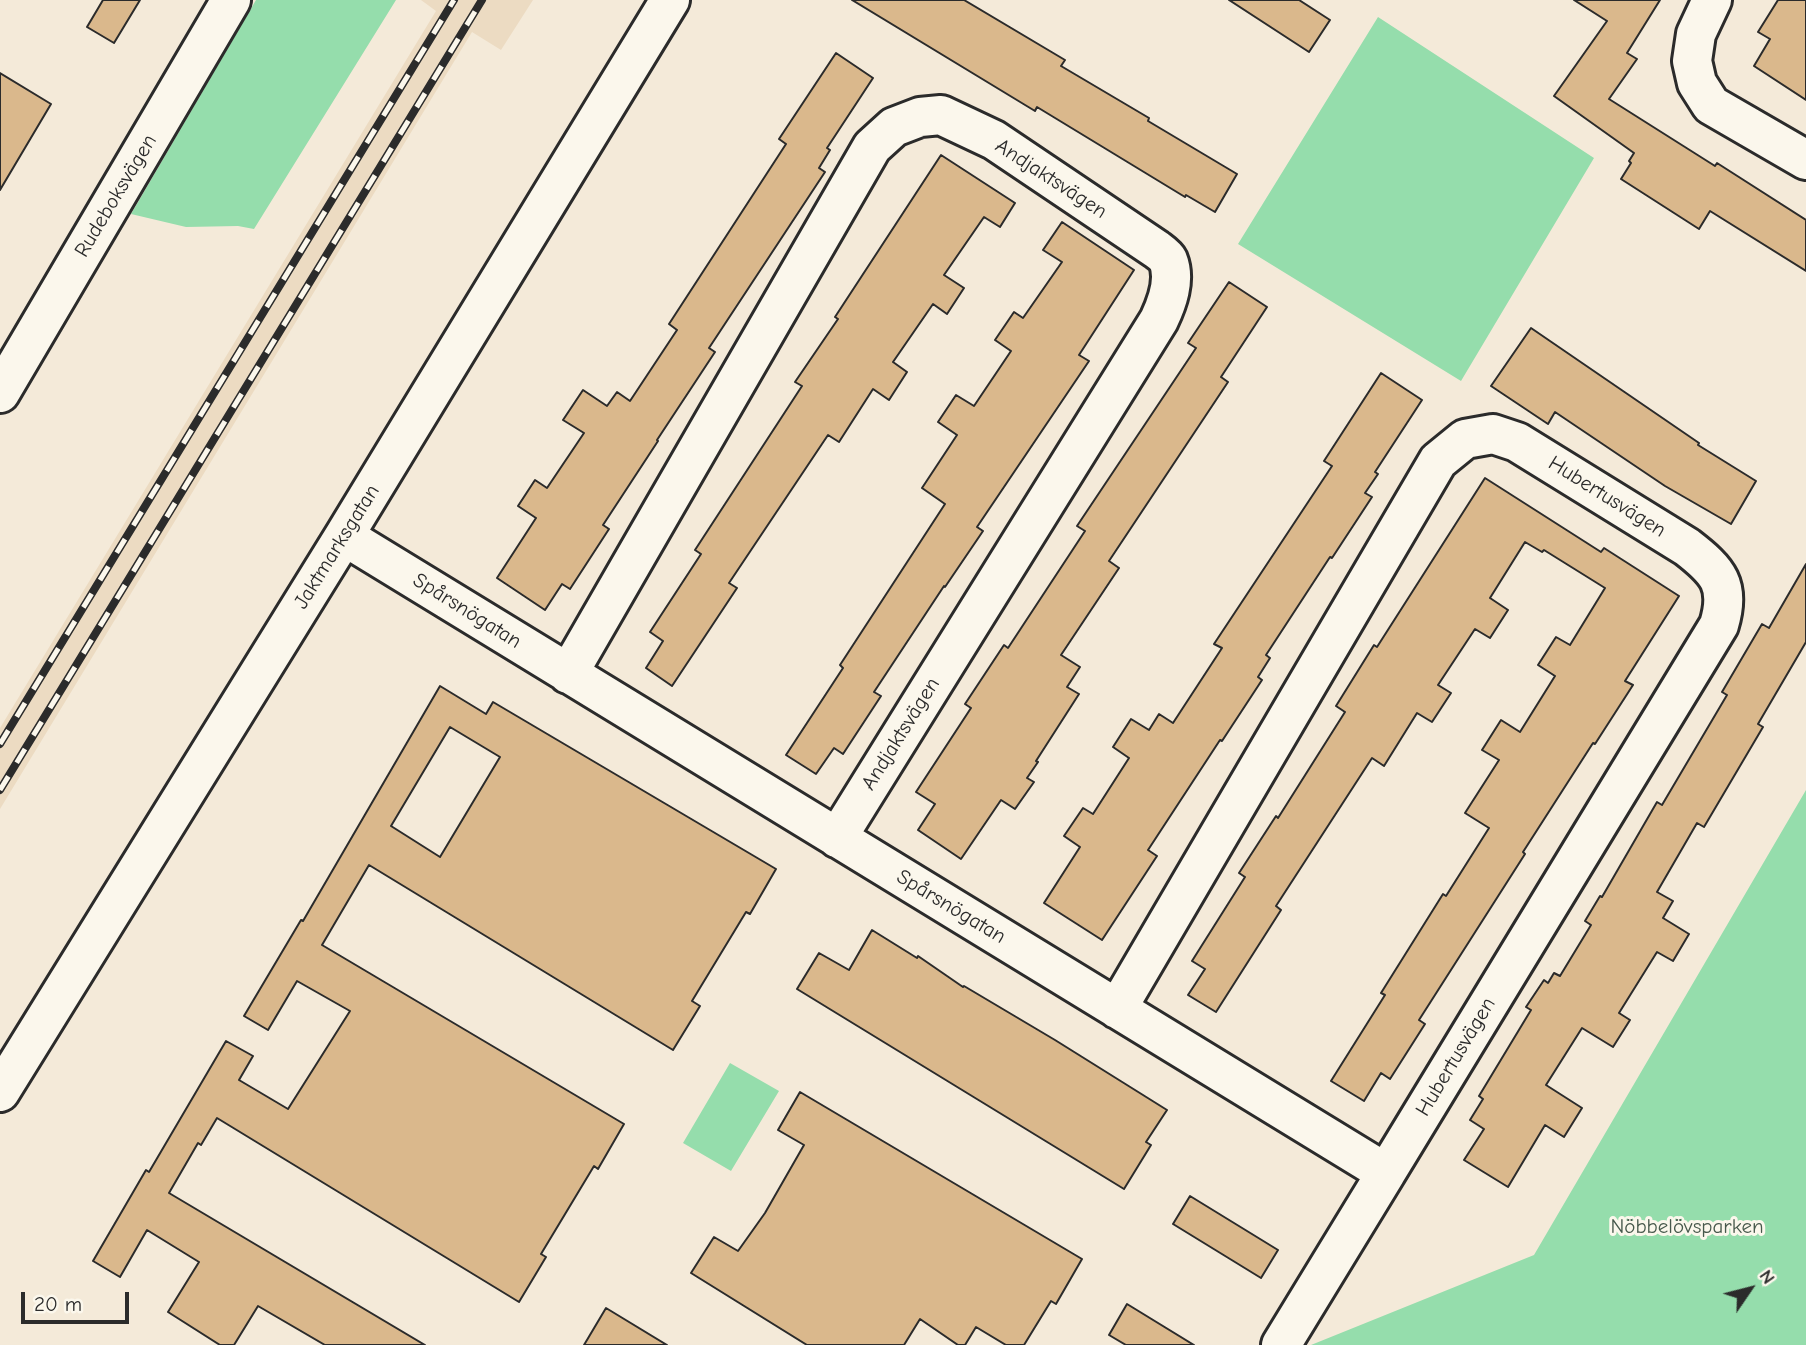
<!DOCTYPE html>
<meta charset="utf-8">
<style>
body{margin:0}
#map{position:relative;width:1806px;height:1345px;overflow:hidden;background:#f4ead9;font-family:"Comic Neue",sans-serif}
canvas{display:block}
.north{position:absolute;left:1715px;top:1254px;width:70px;height:70px;-webkit-text-stroke:5px #fbf7ec;paint-order:stroke;rotate:55deg;font-size:19px;font-weight:700;line-height:28px;text-align:center;color:#2b2b2b}
.north::after{content:'';display:block;margin:auto;width:24px;height:32px;background:#2b2b2b;clip-path:polygon(50% 0,100% 100%,50% 72%,0 100%)}
.scale{position:absolute;left:21px;top:1292px;width:108px;height:32px;box-sizing:border-box;border:4px solid #2b2b2b;border-top:0;padding-left:9px;font-size:21px;line-height:24px;white-space:nowrap;color:#2b2b2b;-webkit-text-stroke:5px #fbf7ec;paint-order:stroke}
</style>
<div id="map">
<canvas width="1806" height="1345"></canvas>
<div class="north">N</div>
<div class="scale">20 m</div>
</div>
<script>
const ctx = document.querySelector('canvas').getContext('2d');
ctx.lineJoin = 'round';
function paint(path, color) { ctx.fillStyle = color; ctx.fill(path, 'evenodd'); }
function trace(path, color, width, dash) { ctx.strokeStyle = color; ctx.lineWidth = width; ctx.lineCap = dash ? 'butt' : 'round'; ctx.setLineDash(dash || []); ctx.stroke(path); }
function drawText(font, color, halo, rows, align = 'center') {
  ctx.font = font + ' "Comic Neue",sans-serif'; ctx.lineWidth = 6; ctx.setLineDash([]); ctx.textBaseline = 'middle'; ctx.strokeStyle = halo; ctx.fillStyle = color; for (const [text, x, y, turn = 0] of rows) {
    ctx.save(); ctx.translate(x, y); ctx.rotate((+turn || 0) * Math.PI / 180); ctx.textAlign = isNaN(turn) ? turn : align; if (halo) ctx.strokeText(text, 0, 0); ctx.fillText(text, 0, 0); ctx.restore();
  }
}
paint(new Path2D(`
 M 421,0 L 533,0 L 501,50 L 472,32 L 0,809 L 0,728 L 436,11 Z`), '#ecdbc2');
paint(new Path2D(`
 M 256,0 L 396,0 L 254,229 L 238,226 L 186,227 L 131,214 Z
 M 1378,17 L 1594,158 L 1461,381 L 1238,244 Z
 M 1806,790 L 1806,1345 L 1311,1345 L 1534,1255 Z
 M 730,1063 L 779,1091 L 731,1171 L 683,1143 Z`), '#95ddac');
const building = new Path2D(`
 M 103,0 L 140,0 L 114,43 L 87,27 Z
 M 852,0 L 964,0 L 1065,60 L 1061,66 L 1149,118 L 1148,121 L 1237,174 L 1215,212 L 1186,195 L 1185,197 L 1037,107 L 1035,111 Z
 M 1229,0 L 1299,0 L 1330,20 L 1309,52 Z
 M 1574,0 L 1660,0 L 1627,53 L 1637,59 L 1609,99 L 1715,166 L 1717,163 L 1806,220 L 1806,271 L 1710,211 L 1699,229 L 1621,179 L 1631,163 L 1629,161 L 1634,153 L 1554,96 L 1607,21 Z
 M 1778,0 L 1806,0 L 1806,100 L 1754,66 L 1770,39 L 1758,32 Z
 M 836,53 L 873,78 L 827,148 L 830,150 L 819,168 L 825,172 L 709,348 L 715,352 L 657,440 L 658,441 L 603,525 L 609,529 L 570,589 L 562,584 L 545,610 L 497,578 L 536,518 L 518,506 L 535,480 L 547,488 L 584,433 L 563,420 L 583,390 L 607,406 L 617,392 L 630,401 L 677,330 L 669,324 L 786,144 L 779,139 Z
 M 0,73 L 51,104 L 0,190 Z
 M 941,155 L 1015,203 L 1000,227 L 984,217 L 944,275 L 964,288 L 947,314 L 933,304 L 893,362 L 907,372 L 889,400 L 873,389 L 839,442 L 828,435 L 729,583 L 737,588 L 672,686 L 646,668 L 663,641 L 650,632 L 701,554 L 695,550 L 802,386 L 795,382 L 838,319 L 835,317 Z
 M 1062,222 L 1134,270 L 1079,355 L 1089,361 L 977,527 L 983,531 L 945,587 L 944,586 L 874,692 L 881,696 L 843,754 L 834,748 L 816,774 L 786,755 L 843,668 L 840,665 L 945,504 L 922,488 L 957,435 L 938,422 L 956,395 L 974,406 L 1011,351 L 995,340 L 1014,312 L 1023,318 L 1062,262 L 1043,250 Z
 M 1229,282 L 1267,307 L 1221,377 L 1228,382 L 1109,561 L 1119,568 L 1061,655 L 1080,667 L 1067,687 L 1079,694 L 1036,761 L 1038,762 L 1027,778 L 1034,782 L 1015,809 L 1001,800 L 961,859 L 918,830 L 935,804 L 916,792 L 971,708 L 965,704 L 1004,645 L 1008,648 L 1085,531 L 1077,526 L 1196,348 L 1188,343 Z
 M 1531,328 L 1699,443 L 1698,445 L 1756,481 L 1731,524 L 1665,486 L 1555,412 L 1548,424 L 1491,386 Z
 M 1381,373 L 1422,400 L 1375,472 L 1378,474 L 1365,493 L 1372,497 L 1332,558 L 1330,557 L 1266,655 L 1270,658 L 1258,677 L 1262,680 L 1222,741 L 1220,740 L 1148,850 L 1157,856 L 1102,940 L 1044,903 L 1080,847 L 1064,836 L 1083,808 L 1093,814 L 1129,758 L 1113,747 L 1131,719 L 1149,730 L 1159,714 L 1173,723 L 1222,648 L 1214,644 L 1332,466 L 1324,461 Z
 M 1485,478 L 1601,552 L 1604,548 L 1679,596 L 1625,681 L 1633,685 L 1595,744 L 1593,743 L 1523,852 L 1525,854 L 1419,1020 L 1425,1024 L 1390,1079 L 1381,1073 L 1364,1101 L 1331,1081 L 1385,995 L 1381,993 L 1443,894 L 1446,896 L 1489,828 L 1465,813 L 1499,760 L 1482,750 L 1501,720 L 1520,732 L 1555,676 L 1538,665 L 1556,637 L 1570,645 L 1605,588 L 1544,550 L 1542,552 L 1525,542 L 1490,598 L 1508,610 L 1490,638 L 1475,629 L 1438,685 L 1451,693 L 1432,722 L 1417,713 L 1384,766 L 1372,758 L 1276,906 L 1281,910 L 1216,1012 L 1188,995 L 1205,969 L 1192,961 L 1245,877 L 1239,873 L 1276,816 L 1278,818 L 1345,712 L 1336,706 L 1374,645 L 1377,647 Z
 M 1806,564 L 1806,642 L 1758,724 L 1763,727 L 1704,827 L 1697,823 L 1657,892 L 1673,901 L 1663,918 L 1689,934 L 1673,961 L 1657,952 L 1619,1013 L 1630,1020 L 1613,1047 L 1582,1028 L 1546,1085 L 1582,1108 L 1564,1137 L 1545,1125 L 1508,1187 L 1464,1160 L 1484,1129 L 1470,1120 L 1483,1099 L 1479,1096 L 1531,1010 L 1526,1007 L 1544,980 L 1548,983 L 1554,973 L 1560,976 L 1591,925 L 1585,921 L 1600,896 L 1602,897 L 1657,802 L 1662,805 L 1727,695 L 1722,692 L 1762,624 L 1769,628 Z
 M 440,686 L 486,714 L 493,702 L 776,869 L 750,914 L 746,912 L 692,1001 L 700,1006 L 673,1050 L 369,865 L 322,945 L 624,1124 L 598,1169 L 594,1166 L 541,1254 L 546,1257 L 519,1302 L 217,1118 L 201,1145 L 198,1143 L 169,1193 L 425,1345 L 325,1345 L 258,1306 L 234,1345 L 220,1345 L 168,1312 L 199,1262 L 147,1230 L 120,1277 L 93,1261 L 146,1170 L 149,1172 L 226,1041 L 253,1056 L 239,1080 L 288,1109 L 350,1011 L 297,981 L 268,1030 L 244,1016 L 301,920 L 303,921 ZM 450,727 L 500,757 L 440,857 L 391,826 Z
 M 872,930 L 917,958 L 918,956 L 963,987 L 964,986 L 1055,1040 L 1167,1110 L 1146,1142 L 1151,1145 L 1124,1189 L 797,989 L 819,953 L 849,970 Z
 M 800,1092 L 1082,1259 L 1056,1304 L 1051,1301 L 1024,1345 L 1006,1345 L 976,1327 L 965,1345 L 958,1345 L 920,1319 L 904,1345 L 807,1345 L 691,1273 L 714,1237 L 738,1251 L 765,1213 L 804,1145 L 778,1130 Z
 M 1190,1196 L 1278,1250 L 1261,1278 L 1173,1224 Z
 M 1127,1304 L 1194,1345 L 1126,1345 L 1109,1335 Z
 M 606,1308 L 667,1345 L 584,1345 Z`);
paint(building, '#dab88c');
trace(building, '#2b2b2b', 2);
const minor = new Path2D(`
 M 1712,0 L 1696,34 L 1692,61 L 1697,83 L 1711,105 L 1806,160
 M 0,393 L 231,0
 M 344,536 L 1386,1173 L 1281,1345
 M 568,674 L 872,147 L 894,127 L 920,117 L 941,115 L 994,140 L 1156,249 C 1160,252 1166,256 1168,260 C 1176,280 1167,303 1159,320 L 837,838
 M 1117,1009 L 1438,461 L 1465,439 L 1493,434 L 1517,442 L 1687,547 C 1718,571 1731,585 1719,625 L 1386,1173
 M 0,1092 L 344,536 L 670,0`);
trace(minor, '#2b2b2b', 44);
trace(minor, '#fbf7ec', 38);
const rail = new Path2D(`
 M 0,744 L 454,0
 M 0,790 L 482,0`);
trace(rail, '#2b2b2b', 8);
trace(rail, '#fbf7ec', 5, [16]);
drawText('21px', '#2b2b2b', '#fbf7ec', [
 ["Andjaktsvägen",1051,179,33],
 ["Rudeboksvägen",116,196,-59],
 ["Hubertusvägen",1607,497,32],
 ["Jaktmarksgatan",337,547,-58],
 ["Spårsnögatan",467,611,32],
 ["Andjaktsvägen",901,734,-58],
 ["Spårsnögatan",951,907,31],
 ["Hubertusvägen",1456,1057,-59]
]);
drawText('21px', '#46584b', '#fbf7ec', [
 ["Nöbbelövsparken",1687,1227]
]);
</script>
